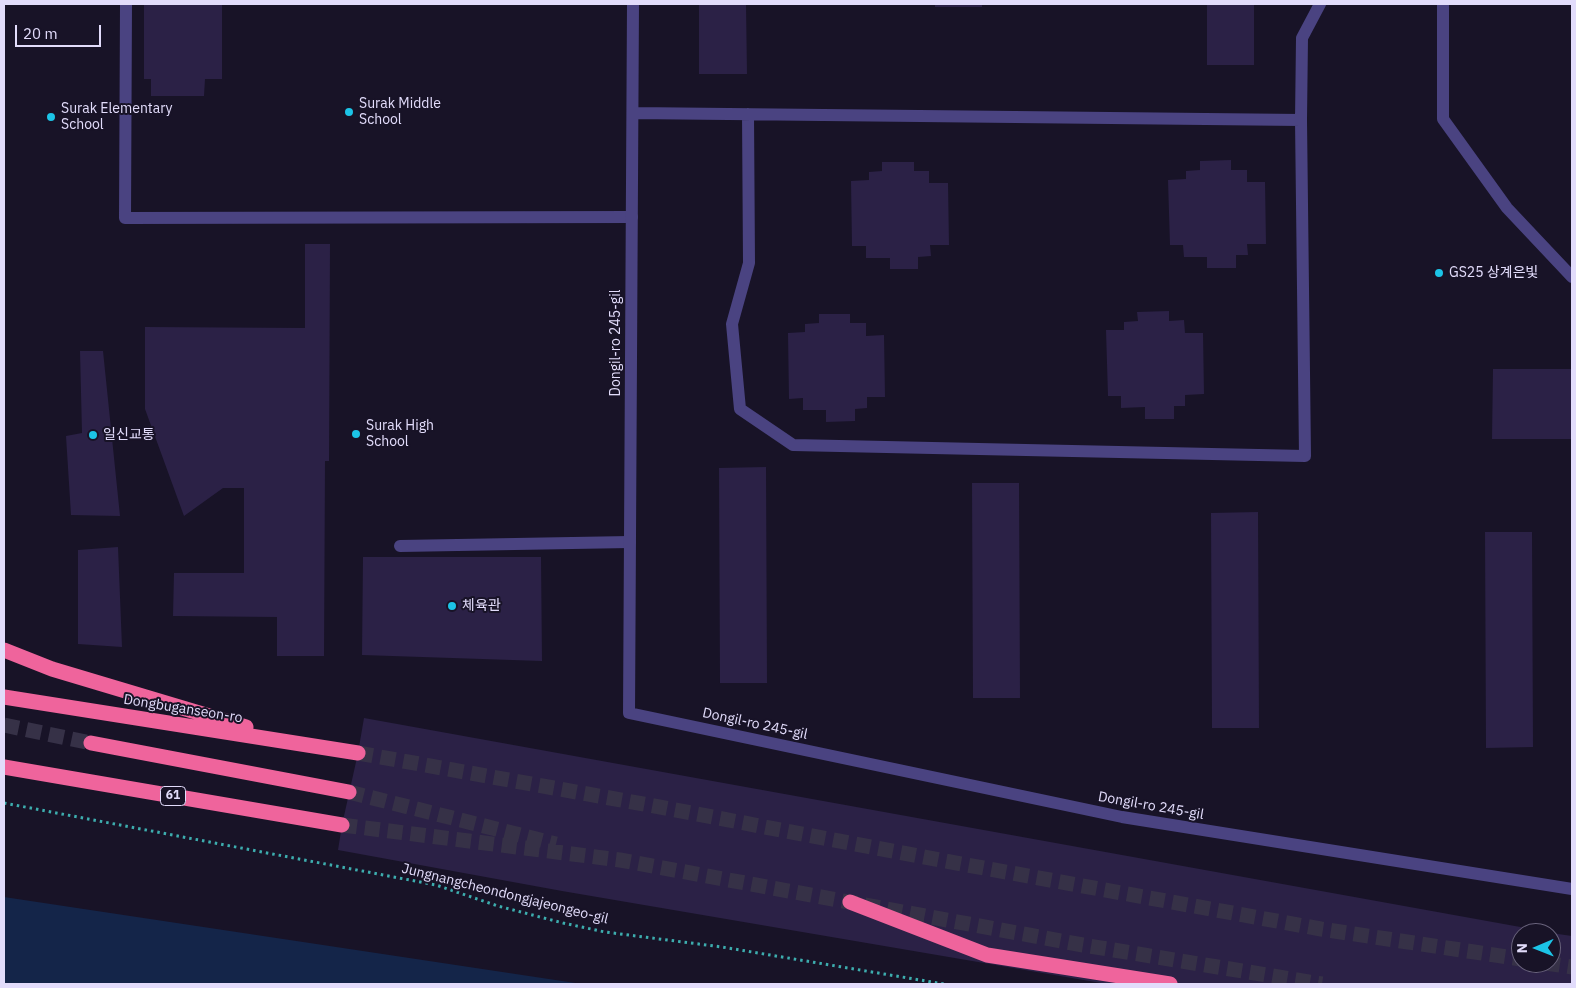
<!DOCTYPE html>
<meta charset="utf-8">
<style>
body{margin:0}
#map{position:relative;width:1576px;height:988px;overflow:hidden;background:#181327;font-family:"IBM Plex Sans",sans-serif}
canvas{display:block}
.frame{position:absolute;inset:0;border:5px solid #e2dcfb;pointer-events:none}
.north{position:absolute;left:1511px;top:923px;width:50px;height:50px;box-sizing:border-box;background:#181327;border:1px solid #69637c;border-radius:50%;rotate:269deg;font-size:14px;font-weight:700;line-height:20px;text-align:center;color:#e2dcfb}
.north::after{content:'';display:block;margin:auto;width:18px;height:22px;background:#1cc4e7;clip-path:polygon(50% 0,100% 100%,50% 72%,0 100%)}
.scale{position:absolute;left:15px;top:25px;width:86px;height:22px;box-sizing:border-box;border:2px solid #e2dcfb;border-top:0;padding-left:6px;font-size:15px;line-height:18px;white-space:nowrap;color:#e2dcfb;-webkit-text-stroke:4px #181327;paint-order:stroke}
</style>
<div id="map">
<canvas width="1576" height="988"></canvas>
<div class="frame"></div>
<div class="north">N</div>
<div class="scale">20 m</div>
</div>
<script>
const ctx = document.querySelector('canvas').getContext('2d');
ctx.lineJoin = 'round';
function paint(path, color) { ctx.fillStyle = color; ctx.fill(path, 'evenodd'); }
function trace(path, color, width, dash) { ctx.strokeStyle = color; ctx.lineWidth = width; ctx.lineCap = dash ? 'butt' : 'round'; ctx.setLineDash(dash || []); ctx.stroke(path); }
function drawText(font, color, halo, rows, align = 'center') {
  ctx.font = font + ' "IBM Plex Sans","Noto Sans KR",sans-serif'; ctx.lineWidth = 4; ctx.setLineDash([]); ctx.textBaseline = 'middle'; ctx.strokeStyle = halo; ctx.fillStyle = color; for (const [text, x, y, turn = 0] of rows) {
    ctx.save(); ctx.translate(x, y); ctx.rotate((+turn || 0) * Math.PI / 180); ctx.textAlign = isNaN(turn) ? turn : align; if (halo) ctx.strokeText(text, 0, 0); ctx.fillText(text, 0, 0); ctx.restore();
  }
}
paint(new Path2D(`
 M 4,897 L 582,984 L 4,984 Z`), '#142549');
paint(new Path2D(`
 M 144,4 L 222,4 L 222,79 L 205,79 L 204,96 L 151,96 L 151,79 L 144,79 Z
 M 699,4 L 746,4 L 747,74 L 699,74 Z
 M 935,4 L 982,4 L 982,7 L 935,7 Z
 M 1207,4 L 1254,4 L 1254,65 L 1207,65 Z
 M 1231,160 L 1231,170 L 1247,170 L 1247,182 L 1265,182 L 1266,244 L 1247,244 L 1248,255 L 1236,255 L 1236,268 L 1207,268 L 1207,257 L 1184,257 L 1183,245 L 1170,245 L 1168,180 L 1186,179 L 1186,171 L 1200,170 L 1200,161 Z
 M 882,162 L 914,162 L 914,171 L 929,171 L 929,183 L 948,183 L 949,245 L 930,245 L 931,256 L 918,257 L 918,269 L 890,269 L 890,258 L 866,258 L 866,246 L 852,246 L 851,181 L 869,180 L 869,172 L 882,171 Z
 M 305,244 L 330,244 L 329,461 L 325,461 L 324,656 L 277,656 L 277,617 L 173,616 L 174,573 L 244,573 L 244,488 L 223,488 L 184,516 L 145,409 L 145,327 L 305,328 Z
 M 1169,311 L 1169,321 L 1184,320 L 1185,333 L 1203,333 L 1204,394 L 1185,395 L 1185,406 L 1174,406 L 1174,419 L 1145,419 L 1145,407 L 1121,408 L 1121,396 L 1108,396 L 1106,330 L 1124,330 L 1124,322 L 1138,321 L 1137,312 Z
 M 819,314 L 850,314 L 850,323 L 866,323 L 866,336 L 884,335 L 885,397 L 867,397 L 867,408 L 855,409 L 855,421 L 826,422 L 826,410 L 803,410 L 803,398 L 789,399 L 788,333 L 805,332 L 805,324 L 819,323 Z
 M 80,351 L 103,351 L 120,516 L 71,515 L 66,436 L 82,433 Z
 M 1493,369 L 1572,369 L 1572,439 L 1492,439 Z
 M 766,467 L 767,683 L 720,683 L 719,468 Z
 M 972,483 L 1019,483 L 1020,698 L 973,698 Z
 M 1258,512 L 1259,728 L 1212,728 L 1211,513 Z
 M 1485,532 L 1532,532 L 1533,747 L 1486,748 Z
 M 118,547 L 122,647 L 78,644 L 78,550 Z
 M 363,557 L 541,557 L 542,661 L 362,655 Z
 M 364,718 L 1548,932 L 1521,933 L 1521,963 L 1551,963 L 1551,933 L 1572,936 L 1572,984 L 1107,984 L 562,891 L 338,850 L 342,825 L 358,753 Z`), '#2b2146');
trace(new Path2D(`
 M 4,725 L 91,743
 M 358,753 L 649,805 L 945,861 L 1321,929 L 1521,959
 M 349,792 L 556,844
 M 342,825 L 620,860 L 1083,945 L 1322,984
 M 1545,963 L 1572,967`), '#363147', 15, [15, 8]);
trace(new Path2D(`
 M 4,803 L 436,885 L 498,906 L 563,923 L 605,932 L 722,947 L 944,984`), '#3dadae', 3, [2.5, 4]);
trace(new Path2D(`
 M 126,4 L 125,218 L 632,217
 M 1443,4 L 1443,119 L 1507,208 L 1572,277
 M 400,546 L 630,542`), '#4a4381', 12);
trace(new Path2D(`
 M 633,4 L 629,713 L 1122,817 L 1572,889
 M 633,113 L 1301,120 L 1302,38 L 1320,4
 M 748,114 L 749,263 L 732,324 L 740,409 L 793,445 L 1305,456 L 1301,120`), '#4a4381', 12);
trace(new Path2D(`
 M 4,650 L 52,669 L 246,727
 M 4,697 L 358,753
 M 91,743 L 349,792
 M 4,767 L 342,825
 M 850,902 L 987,955 L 1170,984`), '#ef649c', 15);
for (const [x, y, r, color] of [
 [349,112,5,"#1cc4e7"],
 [51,117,5,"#1cc4e7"],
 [1439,273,5,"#1cc4e7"],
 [356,434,5,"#1cc4e7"],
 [93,435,5,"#1cc4e7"],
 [452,606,5,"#1cc4e7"]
]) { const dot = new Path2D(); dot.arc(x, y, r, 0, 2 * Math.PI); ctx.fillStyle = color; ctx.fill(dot); trace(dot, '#181327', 2); }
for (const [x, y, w] of [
 [173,796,25]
]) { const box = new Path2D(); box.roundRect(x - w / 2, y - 9.5, w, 19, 4); ctx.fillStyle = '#181327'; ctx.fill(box); trace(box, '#e2dcfb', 1); }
drawText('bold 12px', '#e2dcfb', null, [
 ["61",173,796]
]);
drawText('14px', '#e2dcfb', '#181327', [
 ["Surak Middle",359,104],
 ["School",359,120],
 ["Surak Elementary",61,109],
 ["School",61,125],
 ["GS25 상계은빛",1449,273],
 ["Surak High",366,426],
 ["School",366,442],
 ["일신교통",103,435],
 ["체육관",462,606]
], 'left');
drawText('14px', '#e2dcfb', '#181327', [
 ["Dongil-ro 245-gil",616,343,-90],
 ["Dongbuganseon-ro",183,709,9],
 ["Dongil-ro 245-gil",755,724,12],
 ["Dongil-ro 245-gil",1151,806,10],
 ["Jungnangcheondongjajeongeo-gil",505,894,14]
]);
</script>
